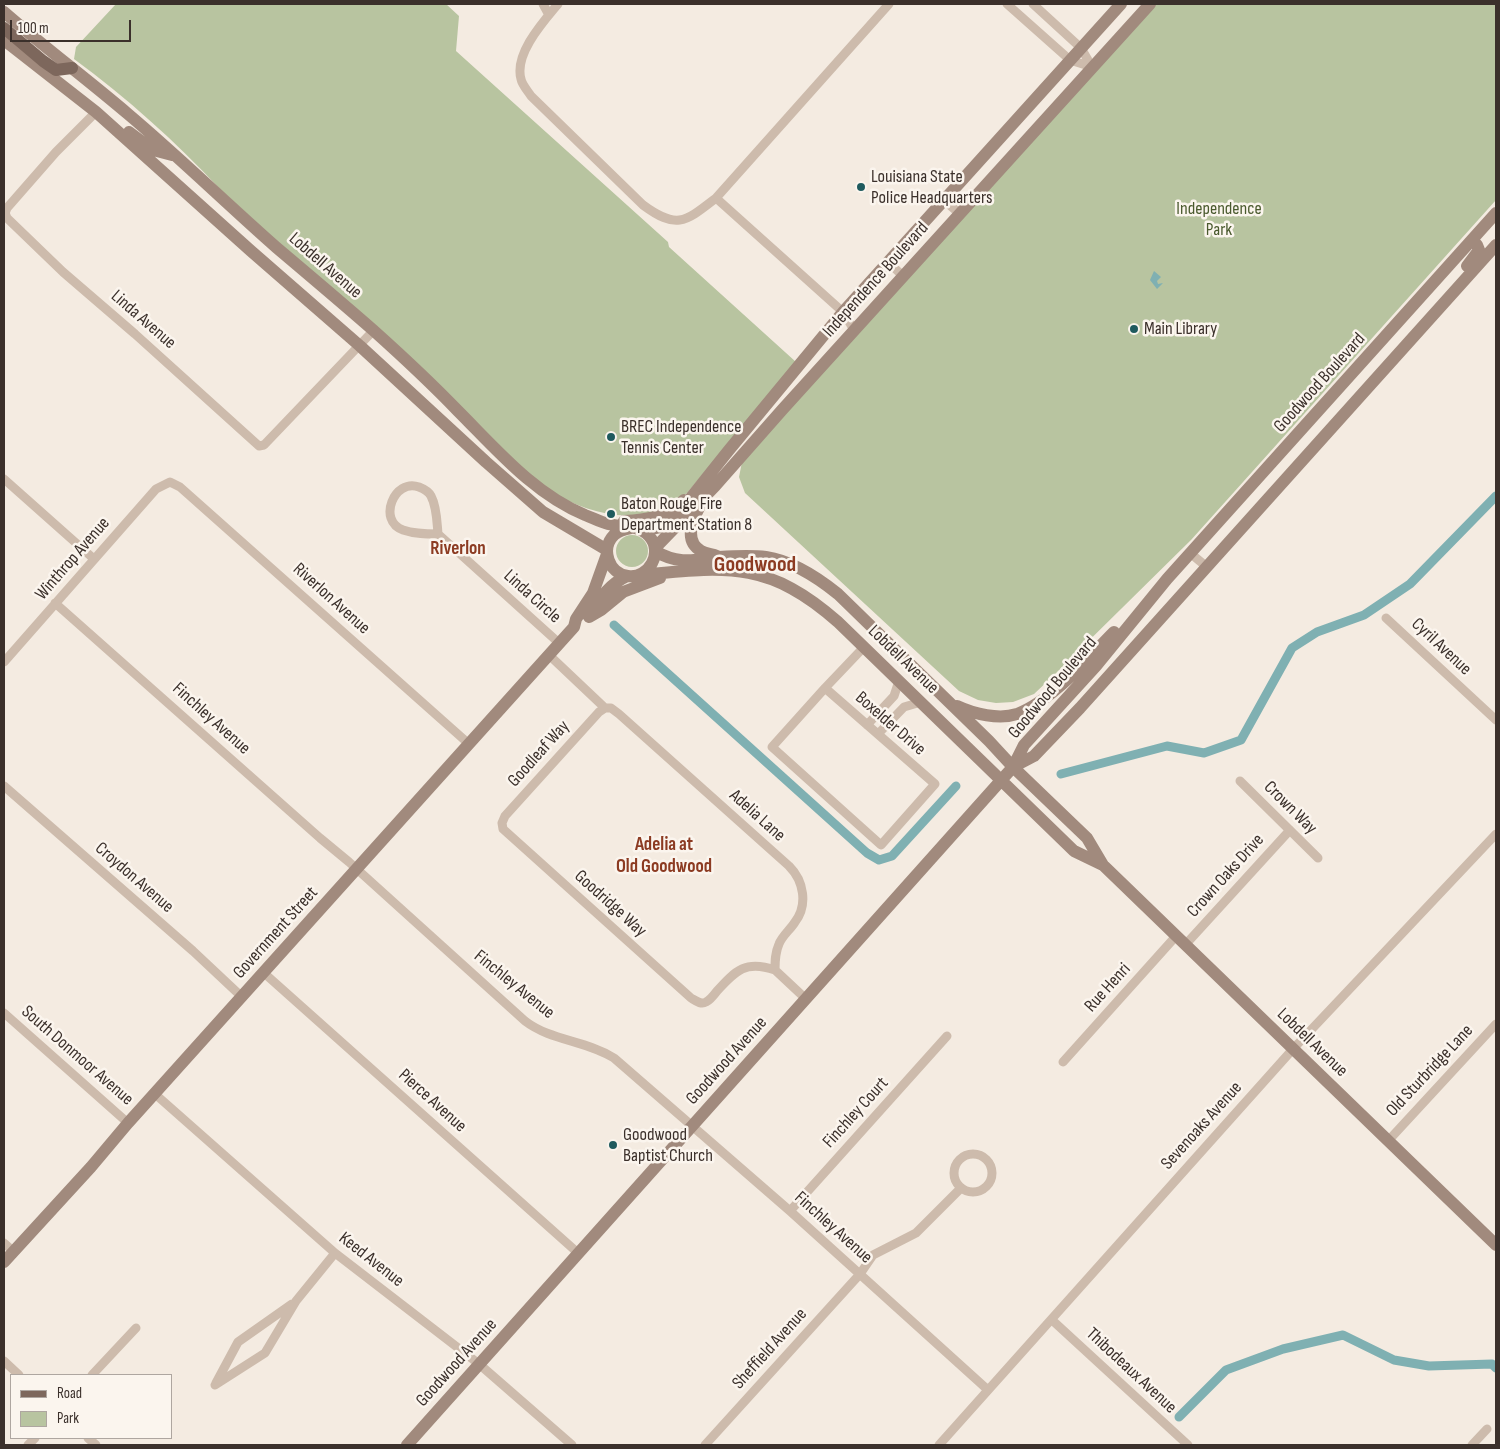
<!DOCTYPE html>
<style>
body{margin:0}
#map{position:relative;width:1500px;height:1449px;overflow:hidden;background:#f4ebe1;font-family:"Sofia Sans Condensed",sans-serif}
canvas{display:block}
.frame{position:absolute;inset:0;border:5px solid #3b302b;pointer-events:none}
.legend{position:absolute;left:10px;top:1374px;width:162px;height:65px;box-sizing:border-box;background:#fbf5ee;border:1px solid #aea6a0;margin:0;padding:6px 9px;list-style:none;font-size:15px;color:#3b302b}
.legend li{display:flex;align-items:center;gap:10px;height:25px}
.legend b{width:25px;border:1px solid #aea6a0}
.scale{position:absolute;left:10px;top:20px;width:121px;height:22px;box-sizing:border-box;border:2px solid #3b302b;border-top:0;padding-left:6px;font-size:15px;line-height:18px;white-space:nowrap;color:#3b302b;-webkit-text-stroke:4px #fbf5ee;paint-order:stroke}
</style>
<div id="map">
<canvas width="1500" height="1449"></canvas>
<div class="frame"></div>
<ul class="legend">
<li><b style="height:6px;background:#7d675c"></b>Road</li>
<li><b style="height:14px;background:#b8c4a0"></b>Park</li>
</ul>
<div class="scale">100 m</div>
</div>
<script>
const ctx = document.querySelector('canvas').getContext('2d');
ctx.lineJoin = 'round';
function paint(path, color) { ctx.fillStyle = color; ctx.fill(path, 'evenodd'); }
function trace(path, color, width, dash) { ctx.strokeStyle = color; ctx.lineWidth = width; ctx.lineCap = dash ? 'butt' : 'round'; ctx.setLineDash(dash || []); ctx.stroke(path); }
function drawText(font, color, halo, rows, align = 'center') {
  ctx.font = font + ' "Sofia Sans Condensed",sans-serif'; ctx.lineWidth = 5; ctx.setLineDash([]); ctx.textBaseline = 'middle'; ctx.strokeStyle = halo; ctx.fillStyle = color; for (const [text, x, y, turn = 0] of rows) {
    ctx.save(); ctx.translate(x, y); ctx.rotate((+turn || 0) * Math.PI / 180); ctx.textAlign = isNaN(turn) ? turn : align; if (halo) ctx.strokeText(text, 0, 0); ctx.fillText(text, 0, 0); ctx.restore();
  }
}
paint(new Path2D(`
 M 116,4 L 446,4 L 459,16 L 456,51 L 668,242 L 669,247 L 796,362 L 687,493 C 680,498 672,505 665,509 C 660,511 654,511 649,513 C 612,521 582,508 549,492 L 220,189 C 175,141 127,98 74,59 L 76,47 Z
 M 1151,4 L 1496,4 L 1496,200 L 1191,540 L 1052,677 L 1034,694 L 1013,702 L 996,703 L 978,700 L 959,691 L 745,493 L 739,477 L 742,462 Z
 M616 551a16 16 0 1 1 32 0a16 16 0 1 1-32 0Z`), '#b8c4a0');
paint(new Path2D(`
 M 1154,271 L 1161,277 L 1157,281 L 1158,284 L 1163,283 L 1157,289 L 1150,280 Z`), '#7fb0b2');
trace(new Path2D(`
 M 614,625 L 867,853 L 879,860 L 892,856 L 956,786
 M 1061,774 L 1167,746 L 1204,753 L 1241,740 L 1292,648 L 1317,632 L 1364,615 L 1410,584 L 1496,496
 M 1179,1417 L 1226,1370 L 1283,1349 L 1343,1335 L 1394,1360 L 1429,1366 L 1492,1364 L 1496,1368`), '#7fb0b2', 9);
trace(new Path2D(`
 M 543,4 L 549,15
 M 558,4 C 543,22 514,54 521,79 C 522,85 528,91 531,96 L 643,205 C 677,230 685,222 716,198 L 889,4
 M 1007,4 L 1070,60 L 1092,67 L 1081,48 L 1033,4
 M 96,112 L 56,152 L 7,208 L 5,213 L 7,218 L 63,272 L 135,334 L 259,446 L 264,445 L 373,331
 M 716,198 L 843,312 L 854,330
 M 944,200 L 960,214
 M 888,262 L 903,276
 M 4,479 L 94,559
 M 438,534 C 437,523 437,507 431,496 C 429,492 424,489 419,487 C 394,478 377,521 403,530 C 415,534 426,534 438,534 L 559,643
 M 1190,553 L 1207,567
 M 55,603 L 320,838 L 349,862 L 525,1021 C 551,1041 585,1040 614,1058 L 790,1211 L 988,1390
 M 1386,618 L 1496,720
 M 549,655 L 605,708 L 611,708 L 619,714 L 789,866 C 804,881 808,905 795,922 C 790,930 782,936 779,944 C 775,953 775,961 775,970 C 746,960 736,970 717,991 C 714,995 710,1000 706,1002 C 701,1005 696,1001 691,998 L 503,829 L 502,823 L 505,816 L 599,712 L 605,708
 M 4,662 L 156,489 L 170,482 L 180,487 L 469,744
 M 825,688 L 935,784 L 881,845 L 772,747 L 825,688 L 864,647
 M 867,725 L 894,696 L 899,681
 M 878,734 L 904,707 L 921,702
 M 1240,781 L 1318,858
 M 4,786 L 193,951 L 242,997
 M 1186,944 L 1290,830
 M 775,970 L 806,999
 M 264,973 L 578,1253
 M 4,1013 L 128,1123
 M 1063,1062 L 1177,935
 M 155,1094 L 335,1253 L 479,1364 L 572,1445
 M 1388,1141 L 1496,1024
 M954 1173a19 19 0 1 1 38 0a19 19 0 1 1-38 0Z
 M 790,1211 L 947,1036
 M 4,1243 L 13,1251
 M 1052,1320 L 1188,1445
 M 4,1361 L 19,1375
 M 92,1375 L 136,1328
 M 216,1383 L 238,1342 L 292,1304
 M 215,1385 L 265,1353 L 296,1301 L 335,1253
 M 88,1438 L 96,1445
 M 28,1445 L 35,1438
 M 705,1445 L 860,1274 L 873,1255 L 916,1233 L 961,1188
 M 939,1445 L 1293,1049 L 1496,834
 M 1472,1445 L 1487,1429`), '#cdbbac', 9);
trace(new Path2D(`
 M 4,12 C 44,47 87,79 128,114 C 179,157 227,204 277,248 C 309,275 341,302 373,330 C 402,356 431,383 458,411 C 496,449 534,494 585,515 C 593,518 600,522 608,524 C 622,527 639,525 649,536 C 664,552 649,579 628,576 C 609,574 600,549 614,535 C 619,530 625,529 631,528
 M 4,40 L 96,112 L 251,251 L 360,346 L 486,462 L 543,512 L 607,550
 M 129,132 L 153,150 L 172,155
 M 1467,266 L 1479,250 L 1477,245 L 1472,240
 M 699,508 C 692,521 684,541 701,551 C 706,554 712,554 717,556
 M 624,521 C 646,520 667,517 684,500
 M 643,531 L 661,527 L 677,515 L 729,450 L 843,312 L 1121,4
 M 655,548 L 715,486 L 782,410 L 1150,4
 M 655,551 C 678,565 695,560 719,557 C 734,556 751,555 766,557 C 793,561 817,577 838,594 L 989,741 L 1013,767 L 1087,838 L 1103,865 L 1496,1245
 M 639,575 C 726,567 768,560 838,622 L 1074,851 L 1103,865
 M 592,611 C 602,596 610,584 627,576
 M 589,617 L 601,610 L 623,592 L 660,578
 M 957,706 C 974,714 999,720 1017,714 C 1052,701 1088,658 1114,632
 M 1013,767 L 1034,756 L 1080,708 L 1496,245
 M 4,1262 L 91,1167 L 128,1123 L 574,627 L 576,619 L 593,593 L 607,554
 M 407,1445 L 1013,767 L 1024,745 L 1096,666 L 1167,579 L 1496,213`), '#a18a7d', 12);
trace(new Path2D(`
 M 4,28 L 43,61 L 56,70 L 72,68`), '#7d675c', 12);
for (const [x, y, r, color] of [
 [861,187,5,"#1f5a5e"],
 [1134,329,5,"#1f5a5e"],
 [611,437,5,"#1f5a5e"],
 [611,514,5,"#1f5a5e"],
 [613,1145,5,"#1f5a5e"]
]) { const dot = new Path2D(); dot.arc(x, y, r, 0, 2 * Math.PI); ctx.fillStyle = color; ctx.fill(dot); trace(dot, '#fbf5ee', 2); }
drawText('18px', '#3b302b', '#fbf5ee', [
 ["Louisiana State",871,177],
 ["Police Headquarters",871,198],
 ["Main Library",1144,329],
 ["BREC Independence",621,427],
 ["Tennis Center",621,448],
 ["Baton Rouge Fire",621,504],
 ["Department Station 8",621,525],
 ["Goodwood",623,1135],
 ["Baptist Church",623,1156]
], 'left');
drawText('18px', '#4a5a2e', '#fbf5ee', [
 ["Independence",1219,209],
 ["Park",1219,230]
]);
drawText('18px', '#3b302b', '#fbf5ee', [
 ["Lobdell Avenue",325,266,41],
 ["Independence Boulevard",876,280,-48],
 ["Linda Avenue",143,320,41],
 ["Goodwood Boulevard",1320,383,-48],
 ["Winthrop Avenue",73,559,-49],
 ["Linda Circle",532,597,42],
 ["Riverlon Avenue",331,599,42],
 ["Cyril Avenue",1441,647,43],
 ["Lobdell Avenue",903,660,44],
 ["Goodwood Boulevard",1053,688,-50],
 ["Finchley Avenue",211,719,42],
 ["Boxelder Drive",890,724,41],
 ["Goodleaf Way",539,754,-48],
 ["Crown Way",1290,808,45],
 ["Adelia Lane",757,816,42],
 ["Crown Oaks Drive",1226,876,-48],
 ["Croydon Avenue",134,878,41],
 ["Goodridge Way",610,904,42],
 ["Government Street",276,933,-48],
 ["Finchley Avenue",514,985,39],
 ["Rue Henri",1108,988,-48],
 ["Lobdell Avenue",1312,1043,44],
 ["South Donmoor Avenue",77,1056,41],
 ["Goodwood Avenue",727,1061,-48],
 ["Old Sturbridge Lane",1430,1071,-47],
 ["Pierce Avenue",432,1101,42],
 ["Finchley Court",856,1113,-48],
 ["Sevenoaks Avenue",1202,1126,-48],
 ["Finchley Avenue",833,1228,42],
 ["Keed Avenue",371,1260,38],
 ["Sheffield Avenue",770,1349,-48],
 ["Goodwood Avenue",457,1363,-48],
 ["Thibodeaux Avenue",1131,1371,43]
]);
drawText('bold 19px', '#8c3b22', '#fbf5ee', [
 ["Riverlon",458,549],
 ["Adelia at",664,845],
 ["Old Goodwood",664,867]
]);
drawText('bold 22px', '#8c3b22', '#fbf5ee', [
 ["Goodwood",755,565]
]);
</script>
